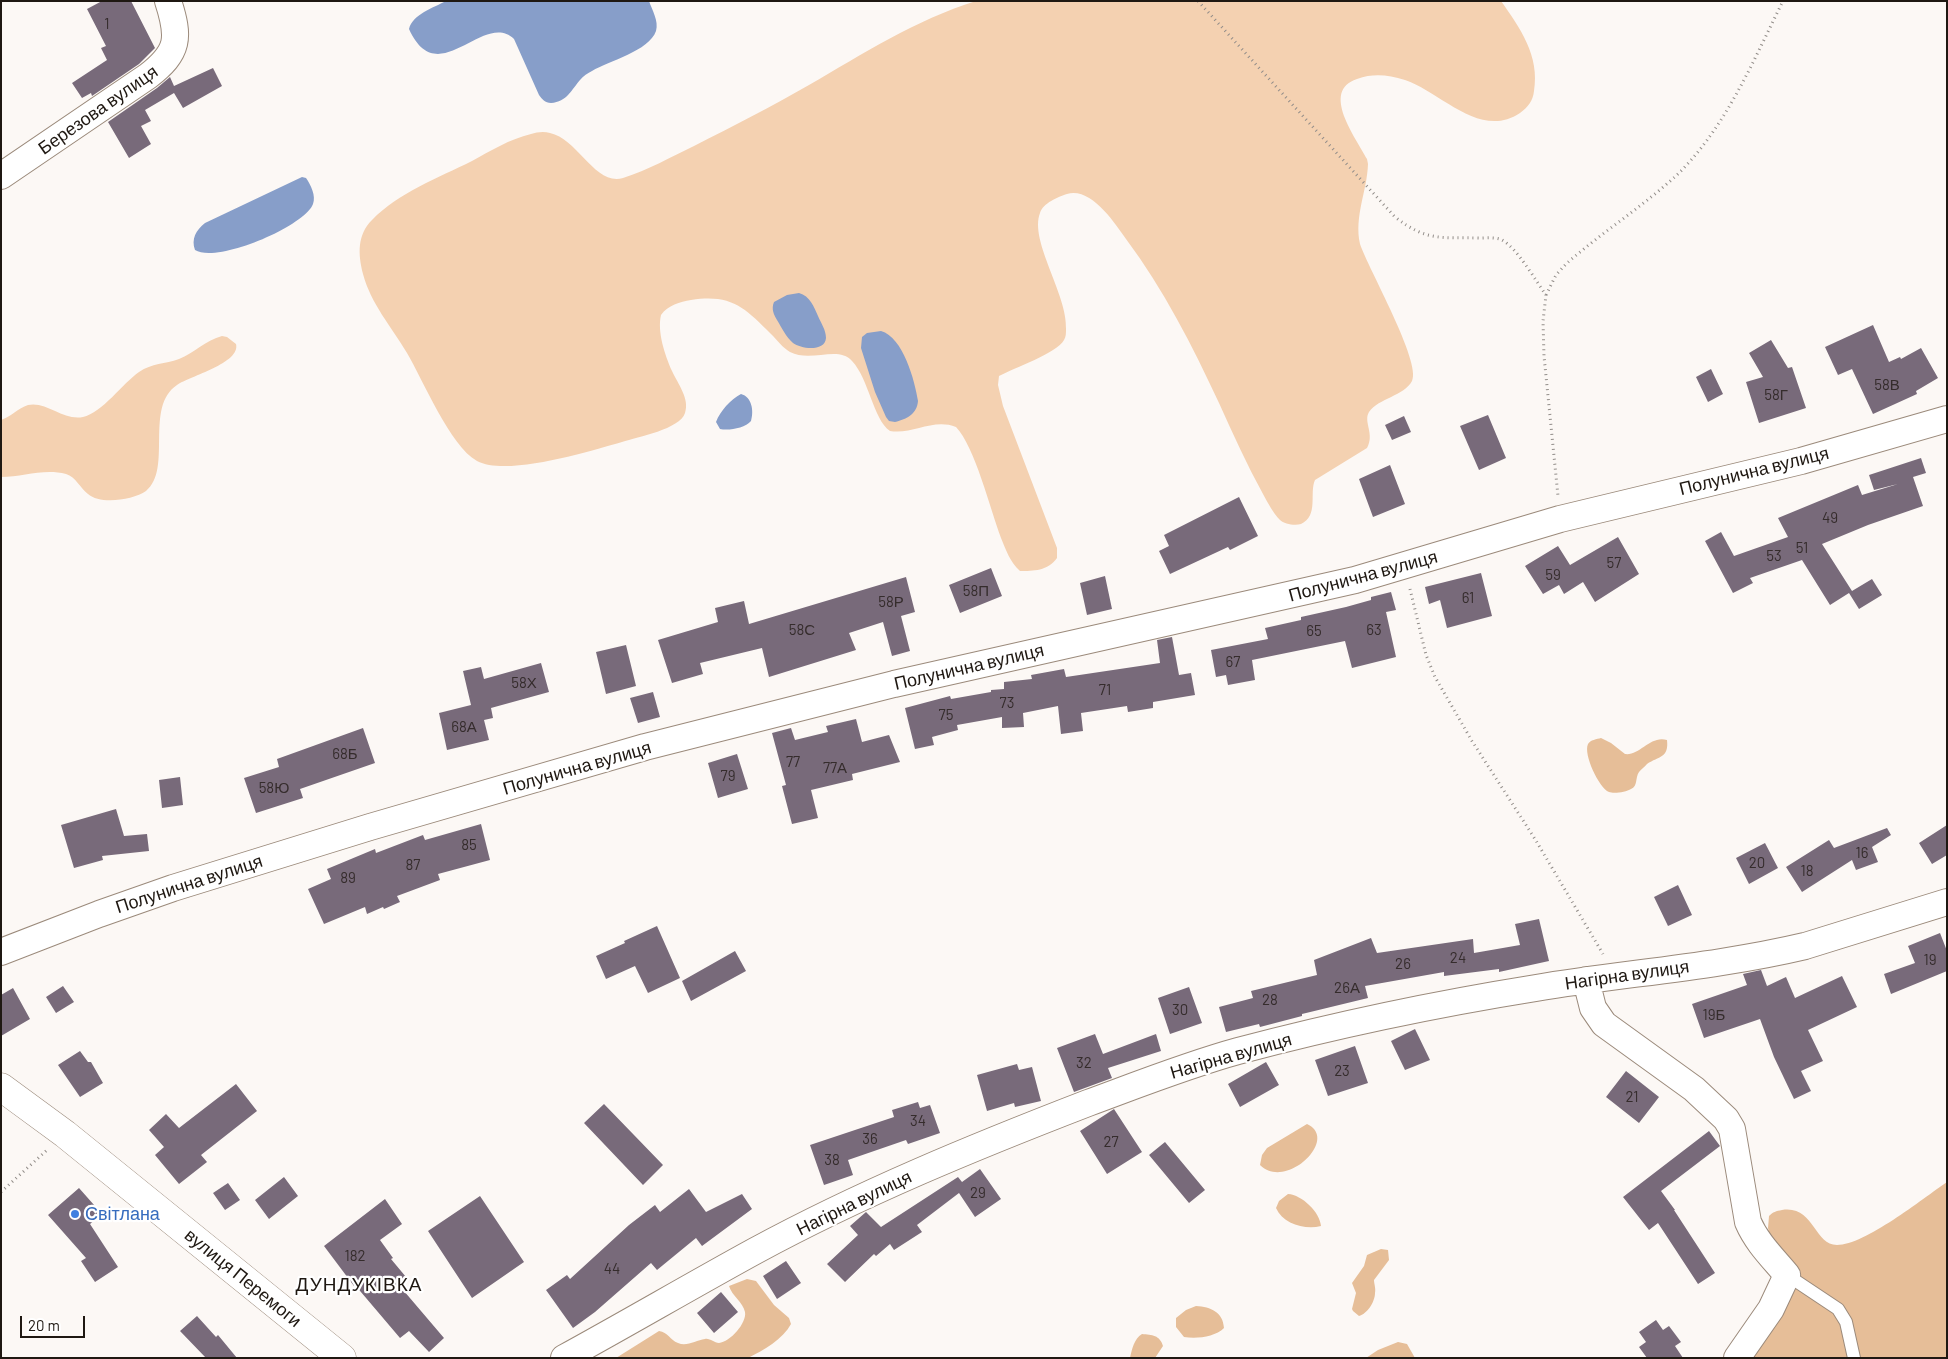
<!DOCTYPE html>
<meta charset="utf-8">
<style>
body{margin:0}
#map{position:relative;width:1948px;height:1359px;overflow:hidden;background:#fcf8f5;font-family:Barlow,sans-serif}
canvas{display:block}
.frame{position:absolute;inset:0;border:2px solid #1f1812;pointer-events:none}
.scale{position:absolute;left:20px;top:1316px;width:65px;height:22px;box-sizing:border-box;border:2px solid #1f1812;border-top:0;padding-left:6px;font-size:15px;line-height:18px;white-space:nowrap;color:#1f1812;-webkit-text-stroke:4px #fff;paint-order:stroke}
</style>
<div id="map">
<canvas width="1948" height="1359"></canvas>
<div class="frame"></div>
<div class="scale">20 m</div>
</div>
<script>
const ctx = document.querySelector('canvas').getContext('2d');
ctx.lineJoin = 'round';
function paint(path, color) { ctx.fillStyle = color; ctx.fill(path, 'evenodd'); }
function trace(path, color, width, dash) { ctx.strokeStyle = color; ctx.lineWidth = width; ctx.lineCap = dash ? 'butt' : 'round'; ctx.setLineDash(dash || []); ctx.stroke(path); }
function drawText(font, color, halo, rows, align = 'center') {
  ctx.font = font + ' Barlow,sans-serif'; ctx.lineWidth = 4.5; ctx.setLineDash([]); ctx.textBaseline = 'middle'; ctx.strokeStyle = halo; ctx.fillStyle = color; for (const [text, x, y, turn = 0] of rows) {
    ctx.save(); ctx.translate(x, y); ctx.rotate((+turn || 0) * Math.PI / 180); ctx.textAlign = isNaN(turn) ? turn : align; if (halo) ctx.strokeText(text, 0, 0); ctx.fillText(text, 0, 0); ctx.restore();
  }
}
paint(new Path2D(`
 M 976,1 L 1501,1 C 1520,28 1540,56 1534,91 C 1533,101 1528,107 1520,113 C 1480,140 1441,92 1405,80 C 1388,75 1374,73 1357,79 C 1320,91 1356,138 1367,159 L 1368,164 C 1367,192 1354,216 1360,244 C 1368,268 1422,363 1412,381 C 1404,396 1379,398 1369,412 C 1363,422 1375,434 1367,448 L 1315,480 C 1309,493 1319,516 1301,524 C 1295,526 1284,524 1280,520 C 1273,513 1268,503 1263,494 C 1247,465 1233,434 1219,403 C 1192,345 1164,290 1126,239 C 1114,222 1091,187 1067,194 C 1058,197 1043,203 1040,213 C 1029,241 1068,295 1066,329 C 1066,333 1066,337 1064,340 C 1057,353 1014,368 999,376 L 998,385 L 1003,406 L 1057,548 L 1057,558 C 1048,571 1033,571 1020,571 C 1010,562 1006,550 1001,538 C 990,509 975,447 956,427 C 933,418 912,435 890,431 C 873,419 869,379 852,361 C 838,345 811,363 790,352 C 783,348 777,340 771,334 C 744,307 731,294 691,300 C 680,302 668,305 661,315 C 657,332 665,355 672,371 C 678,384 690,399 685,413 C 680,429 638,437 622,442 C 590,451 507,477 477,461 C 450,446 423,380 407,353 C 391,326 371,304 363,274 C 358,254 357,235 372,220 C 398,193 438,178 472,161 C 490,151 510,139 531,134 C 537,132 544,131 550,133 C 578,139 595,186 623,178 C 648,170 671,157 694,146 C 733,126 771,107 809,85 C 863,54 915,20 976,1 Z
 M 222,336 L 227,337 L 236,344 C 241,363 190,376 177,385 C 144,407 173,469 146,491 C 133,500 100,505 88,494 C 80,488 76,477 66,474 C 44,468 23,477 1,477 L 1,420 C 11,417 18,408 28,405 C 47,401 63,421 83,417 C 102,413 123,383 139,372 C 152,363 165,364 179,359 C 194,353 206,340 222,336 Z`), '#f4d1b1');
paint(new Path2D(`
 M 1601,738 L 1611,743 L 1625,754 C 1640,756 1650,735 1667,740 C 1669,758 1659,756 1647,764 C 1645,767 1641,769 1639,772 C 1635,778 1638,786 1631,789 C 1626,792 1614,794 1609,792 C 1599,788 1583,754 1588,744 C 1590,740 1597,739 1601,738 Z
 M 1307,1124 C 1340,1139 1286,1191 1260,1165 L 1262,1155 L 1267,1148 Z
 M 1947,1182 L 1947,1358 L 1735,1358 L 1773,1319 L 1772,1243 L 1768,1228 L 1769,1216 C 1773,1212 1776,1211 1782,1210 C 1814,1205 1814,1245 1837,1245 C 1865,1245 1922,1199 1947,1182 Z
 M 1288,1194 C 1302,1195 1320,1212 1321,1226 C 1305,1230 1283,1224 1276,1208 L 1279,1201 Z
 M 1381,1249 L 1388,1250 L 1389,1260 L 1374,1280 C 1374,1284 1376,1288 1375,1293 C 1375,1302 1367,1314 1359,1316 L 1353,1311 L 1352,1309 L 1356,1293 L 1352,1283 L 1364,1266 L 1367,1255 Z
 M 747,1279 L 756,1281 L 774,1305 L 789,1318 L 791,1324 C 783,1339 764,1350 748,1358 L 616,1358 L 659,1331 C 668,1332 670,1340 678,1343 C 687,1347 696,1340 705,1339 C 710,1338 714,1343 719,1343 C 730,1342 747,1323 745,1312 C 743,1302 732,1296 729,1286 Z
 M 1196,1306 C 1211,1307 1223,1312 1224,1328 C 1215,1337 1197,1339 1184,1337 L 1176,1327 L 1176,1318 L 1186,1310 Z
 M 1142,1334 C 1152,1335 1160,1335 1163,1346 L 1155,1358 L 1130,1358 C 1132,1349 1134,1339 1142,1334 Z
 M 1398,1342 L 1407,1344 L 1415,1358 L 1366,1358 L 1378,1350 Z`), '#e6be98');
paint(new Path2D(`
 M 446,1 L 649,1 C 652,10 659,21 656,31 C 649,51 609,61 592,71 C 588,73 583,76 580,80 C 572,89 567,102 551,103 C 545,103 542,99 539,95 L 514,39 C 483,10 438,93 409,29 C 413,14 433,8 446,1 Z
 M 302,177 L 306,178 C 311,185 316,196 313,204 C 305,226 217,264 195,250 C 191,239 196,230 205,223 Z
 M 799,293 C 810,296 814,307 818,316 C 821,323 826,330 826,338 C 825,352 801,349 793,343 C 786,337 782,328 777,320 C 774,315 771,309 774,302 L 787,295 Z
 M 881,331 C 903,337 915,381 918,401 C 917,414 907,419 895,422 L 889,421 L 886,417 L 875,392 L 861,348 L 862,337 L 867,333 Z
 M 741,394 C 752,397 754,411 751,421 C 745,428 729,431 720,429 L 716,422 C 720,411 731,399 741,394 Z`), '#879ec9');
paint(new Path2D(`
 M 102,1 L 131,1 L 155,48 L 139,64 L 92,96 L 91,93 L 82,98 L 72,83 L 107,60 L 101,48 L 106,46 L 87,9 Z
 M 213,68 L 222,86 L 183,108 L 174,93 L 145,110 L 151,121 L 141,126 L 151,144 L 129,158 L 108,122 L 157,88 L 170,77 L 174,86 Z
 M 1873,325 L 1889,362 L 1900,357 L 1901,359 L 1921,348 L 1938,378 L 1916,391 L 1917,394 L 1873,414 L 1852,369 L 1838,375 L 1825,347 Z
 M 1771,340 L 1788,368 L 1792,367 L 1806,408 L 1759,423 L 1746,382 L 1763,377 L 1749,353 Z
 M 1711,369 L 1723,394 L 1708,402 L 1696,377 Z
 M 1488,415 L 1506,458 L 1479,470 L 1460,426 Z
 M 1404,416 L 1411,432 L 1392,440 L 1385,425 Z
 M 1921,458 L 1926,473 L 1913,477 L 1923,506 L 1868,525 L 1822,544 L 1852,591 L 1872,579 L 1882,595 L 1859,609 L 1849,593 L 1830,605 L 1802,560 L 1750,578 L 1753,583 L 1733,593 L 1705,541 L 1721,532 L 1734,556 L 1788,537 L 1778,518 L 1858,485 L 1862,495 L 1898,484 L 1874,490 L 1869,475 Z
 M 1390,465 L 1405,504 L 1373,517 L 1359,479 Z
 M 1239,497 L 1258,536 L 1230,550 L 1228,547 L 1170,574 L 1159,551 L 1169,546 L 1164,535 Z
 M 1618,537 L 1639,574 L 1595,602 L 1583,582 L 1564,594 L 1559,585 L 1543,594 L 1525,566 L 1558,546 L 1570,565 Z
 M 991,568 L 1002,596 L 960,613 L 949,585 Z
 M 1481,573 L 1492,616 L 1447,628 L 1440,600 L 1429,604 L 1425,587 Z
 M 1105,576 L 1112,609 L 1087,615 L 1080,583 Z
 M 906,577 L 915,612 L 901,616 L 910,651 L 892,656 L 883,622 L 849,633 L 856,650 L 769,677 L 762,648 L 700,663 L 703,674 L 672,683 L 658,640 L 718,622 L 715,608 L 744,601 L 749,624 Z
 M 1391,592 L 1396,610 L 1386,612 L 1396,657 L 1352,668 L 1345,641 L 1252,660 L 1255,680 L 1228,685 L 1226,675 L 1216,677 L 1211,650 L 1268,639 L 1265,628 L 1301,620 L 1301,617 L 1346,607 L 1371,600 L 1371,597 Z
 M 1172,637 L 1179,675 L 1191,673 L 1195,695 L 1153,702 L 1153,708 L 1128,712 L 1127,706 L 1081,713 L 1083,731 L 1061,734 L 1058,706 L 1023,713 L 1024,727 L 1002,728 L 1002,717 L 957,725 L 958,730 L 932,737 L 934,745 L 915,749 L 905,708 L 950,696 L 951,699 L 991,692 L 991,690 L 1004,689 L 1004,682 L 1032,679 L 1031,675 L 1064,669 L 1066,677 L 1160,663 L 1157,640 Z
 M 626,645 L 636,686 L 606,694 L 596,652 Z
 M 541,663 L 549,692 L 491,708 L 493,718 L 484,720 L 489,740 L 447,750 L 439,713 L 471,705 L 463,671 L 481,667 L 484,679 Z
 M 653,692 L 660,717 L 638,723 L 630,698 Z
 M 856,719 L 862,742 L 889,735 L 900,762 L 852,774 L 853,780 L 811,790 L 818,818 L 792,824 L 782,786 L 786,785 L 772,733 L 791,728 L 795,740 L 828,732 L 826,726 Z
 M 363,728 L 375,763 L 300,789 L 303,798 L 256,813 L 244,778 L 279,767 L 277,759 Z
 M 737,754 L 748,789 L 718,798 L 708,763 Z
 M 180,777 L 183,805 L 162,808 L 159,780 Z
 M 116,809 L 124,836 L 147,834 L 149,851 L 102,856 L 103,860 L 74,868 L 61,825 Z
 M 481,824 L 490,860 L 438,874 L 440,880 L 397,896 L 400,902 L 384,909 L 383,907 L 367,914 L 365,907 L 324,924 L 308,889 L 331,879 L 327,869 L 375,849 L 376,853 L 423,835 L 425,840 Z
 M 1947,825 L 1947,855 L 1932,864 L 1919,843 Z
 M 1887,828 L 1891,835 L 1872,847 L 1878,862 L 1856,870 L 1852,860 L 1802,892 L 1786,867 L 1829,840 L 1834,848 Z
 M 1765,843 L 1778,868 L 1749,884 L 1736,858 Z
 M 1678,885 L 1692,915 L 1668,926 L 1654,897 Z
 M 1539,919 L 1549,961 L 1499,972 L 1499,969 L 1444,976 L 1444,972 L 1365,986 L 1368,998 L 1302,1014 L 1302,1016 L 1260,1027 L 1259,1024 L 1226,1032 L 1219,1007 L 1253,998 L 1251,991 L 1317,975 L 1314,960 L 1371,938 L 1377,953 L 1473,939 L 1474,953 L 1520,945 L 1515,924 Z
 M 657,926 L 680,978 L 648,993 L 635,966 L 606,979 L 596,956 L 625,943 L 624,941 Z
 M 1940,933 L 1947,951 L 1947,971 L 1891,994 L 1884,974 L 1915,963 L 1908,946 Z
 M 735,951 L 746,971 L 691,1001 L 682,981 Z
 M 1761,970 L 1767,986 L 1786,977 L 1795,998 L 1842,976 L 1857,1007 L 1808,1030 L 1823,1061 L 1801,1071 L 1811,1091 L 1794,1099 L 1774,1057 L 1760,1019 L 1704,1038 L 1692,1004 L 1747,985 L 1743,974 Z
 M 63,986 L 74,1002 L 56,1013 L 46,997 Z
 M 1189,987 L 1202,1023 L 1170,1034 L 1158,998 Z
 M 13,988 L 30,1019 L 1,1036 L 1,995 Z
 M 1415,1029 L 1430,1060 L 1405,1070 L 1391,1041 Z
 M 1095,1034 L 1103,1054 L 1156,1034 L 1161,1051 L 1108,1068 L 1112,1078 L 1074,1092 L 1057,1048 Z
 M 1355,1046 L 1368,1083 L 1328,1096 L 1315,1060 Z
 M 80,1051 L 88,1062 L 91,1062 L 103,1083 L 80,1097 L 58,1065 Z
 M 1266,1062 L 1279,1085 L 1240,1107 L 1228,1084 Z
 M 1017,1064 L 1019,1070 L 1032,1067 L 1041,1101 L 1015,1107 L 1014,1103 L 987,1111 L 977,1075 Z
 M 1626,1071 L 1659,1097 L 1639,1123 L 1606,1097 Z
 M 236,1084 L 257,1111 L 201,1155 L 207,1162 L 179,1184 L 155,1155 L 164,1147 L 149,1130 L 166,1114 L 179,1128 Z
 M 918,1102 L 920,1108 L 930,1105 L 940,1133 L 908,1144 L 906,1140 L 848,1160 L 853,1175 L 824,1185 L 810,1145 L 894,1117 L 892,1110 Z
 M 604,1104 L 663,1165 L 643,1185 L 584,1123 Z
 M 1114,1109 L 1142,1152 L 1107,1174 L 1080,1131 Z
 M 1709,1131 L 1720,1146 L 1661,1191 L 1675,1210 L 1674,1210 L 1715,1273 L 1698,1284 L 1658,1223 L 1649,1230 L 1623,1197 Z
 M 1165,1142 L 1205,1190 L 1189,1203 L 1149,1155 Z
 M 980,1169 L 1001,1199 L 975,1217 L 959,1193 L 917,1225 L 922,1232 L 894,1250 L 890,1244 L 876,1256 L 874,1254 L 845,1282 L 827,1264 L 858,1235 L 850,1226 L 866,1212 L 881,1227 L 958,1177 L 962,1182 Z
 M 284,1177 L 298,1196 L 269,1219 L 255,1200 Z
 M 228,1183 L 240,1200 L 225,1210 L 213,1193 Z
 M 79,1188 L 102,1214 L 90,1224 L 118,1267 L 95,1282 L 81,1261 L 86,1258 L 48,1215 Z
 M 689,1189 L 706,1212 L 742,1194 L 752,1209 L 702,1246 L 696,1238 L 657,1270 L 651,1263 L 595,1312 L 573,1328 L 546,1290 L 567,1275 L 570,1279 L 629,1225 L 655,1205 L 660,1212 Z
 M 480,1196 L 524,1262 L 472,1298 L 428,1231 Z
 M 385,1199 L 402,1224 L 380,1240 L 393,1258 L 391,1259 L 406,1277 L 398,1284 L 444,1338 L 429,1352 L 409,1331 L 400,1338 L 355,1285 L 354,1286 L 324,1246 Z
 M 786,1261 L 801,1283 L 777,1299 L 763,1276 Z
 M 721,1292 L 738,1312 L 714,1333 L 697,1313 Z
 M 197,1316 L 216,1337 L 218,1335 L 237,1358 L 206,1358 L 180,1331 Z
 M 1656,1320 L 1663,1330 L 1669,1326 L 1681,1342 L 1675,1346 L 1683,1358 L 1647,1358 L 1639,1347 L 1646,1342 L 1639,1332 Z`), '#786a7a');
const service = new Path2D(`
 M 1787,1275 L 1838,1309 L 1846,1322 L 1854,1358`);
const minor = new Path2D(`
 M 1,176 L 148,76 C 179,52 180,38 168,1
 M 1,952 L 99,914 L 173,888 L 370,827 L 645,747 L 894,684 L 1355,580 L 1560,519 L 1801,461 L 1947,419
 M 1586,980 L 1593,1008 L 1604,1024 L 1694,1089 L 1726,1119 L 1732,1129 L 1748,1222 C 1757,1243 1773,1258 1787,1275 L 1771,1309 L 1737,1358
 M 564,1358 C 628,1323 691,1286 755,1251 C 862,1193 974,1147 1088,1103 C 1137,1085 1187,1065 1238,1051 C 1336,1025 1436,1004 1536,988 C 1626,973 1716,967 1805,946 L 1947,902`);
const tertiary = new Path2D(`
 M 1,1087 L 65,1134 L 342,1358`);
trace(service, '#9b8a7b', 14);
trace(minor, '#9b8a7b', 28);
trace(tertiary, '#9b8a7b', 29);
trace(new Path2D(`
 M 1198,1 L 1395,217 C 1427,242 1442,237 1479,238 C 1487,238 1496,237 1502,240 C 1518,249 1535,280 1546,295 L 1543,321 L 1544,356 L 1558,496
 M 1546,295 L 1556,275 L 1566,264 C 1602,232 1644,206 1679,173 C 1727,125 1753,61 1783,1
 M 1410,589 L 1426,655 L 1435,677 L 1472,741 L 1535,839 L 1603,954
 M 1,1192 L 47,1150`), '#928d89', 3, [1, 4]);
trace(service, '#fff', 12);
trace(minor, '#fff', 26);
trace(tertiary, '#fff', 28);
for (const [x, y, r, color] of [
 [75,1214,5,"#3f7fe0"]
]) { const dot = new Path2D(); dot.arc(x, y, r, 0, 2 * Math.PI); ctx.fillStyle = color; ctx.fill(dot); trace(dot, '#fff', 2); }
drawText('15px', '#352c2c', null, [
 ["1",107,24],
 ["58В",1887,385],
 ["58Г",1776,395],
 ["49",1830,518],
 ["51",1802,548],
 ["53",1774,556],
 ["57",1614,563],
 ["59",1553,575],
 ["58П",976,591],
 ["61",1468,598],
 ["58Р",891,602],
 ["58С",802,630],
 ["63",1374,630],
 ["65",1314,631],
 ["67",1233,662],
 ["58Х",524,683],
 ["71",1105,690],
 ["73",1007,703],
 ["75",946,715],
 ["68А",464,727],
 ["68Б",345,754],
 ["77",793,762],
 ["77А",835,768],
 ["79",728,776],
 ["58Ю",274,788],
 ["85",469,845],
 ["16",1862,853],
 ["20",1757,863],
 ["87",413,865],
 ["18",1807,871],
 ["89",348,878],
 ["24",1458,958],
 ["19",1930,960],
 ["26",1403,964],
 ["26А",1347,988],
 ["28",1270,1000],
 ["30",1180,1010],
 ["19Б",1714,1015],
 ["32",1084,1063],
 ["23",1342,1071],
 ["21",1632,1097],
 ["34",918,1121],
 ["36",870,1139],
 ["27",1111,1142],
 ["38",832,1160],
 ["29",978,1193],
 ["182",355,1256],
 ["44",612,1269]
]);
drawText('18px', '#1f1812', '#fff', [
 ["Березова вулиця",98,110,-35],
 ["Полунична вулиця",1754,471,-14],
 ["Полунична вулиця",1363,576,-15],
 ["Полунична вулиця",969,667,-13],
 ["Полунична вулиця",577,768,-16],
 ["Полунична вулиця",189,884,-18],
 ["Нагірна вулиця",1627,975,-8],
 ["Нагірна вулиця",1231,1056,-16],
 ["Нагірна вулиця",854,1203,-26],
 ["вулиця Перемоги",243,1278,39]
]);
drawText('18px', '#366cbe', '#fff', [
 ["Світлана",85,1214]
], 'left');
ctx.letterSpacing = '1px';
drawText('19px', '#1f1812', '#fff', [
 ["ДУНДУКІВКА",359,1285]
]);
ctx.letterSpacing = '0px';
</script>
